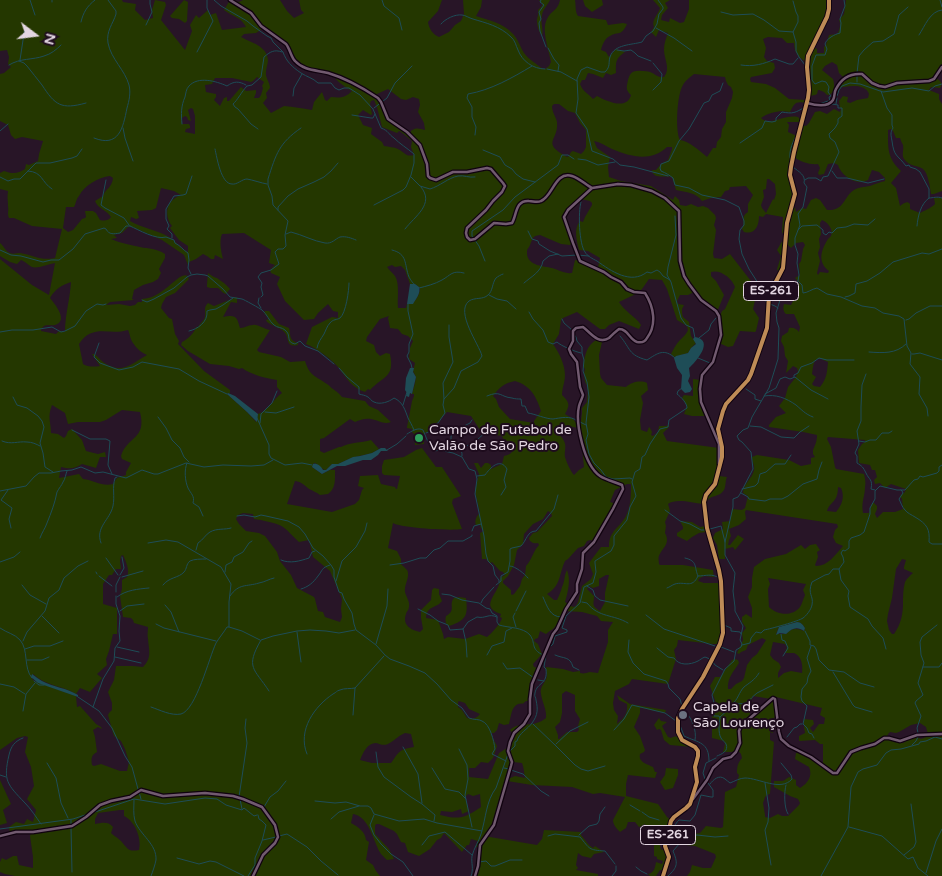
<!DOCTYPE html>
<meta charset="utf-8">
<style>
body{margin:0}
#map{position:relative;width:942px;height:876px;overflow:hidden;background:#281527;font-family:"Varela Round",sans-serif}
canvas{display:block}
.north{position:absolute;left:10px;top:10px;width:50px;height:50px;-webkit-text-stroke:4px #1e0c1d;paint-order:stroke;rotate:105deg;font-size:14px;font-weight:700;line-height:20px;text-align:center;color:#e3d6e1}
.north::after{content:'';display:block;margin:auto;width:18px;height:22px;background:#e3d6e1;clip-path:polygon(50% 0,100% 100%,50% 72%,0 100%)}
</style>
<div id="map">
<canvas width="942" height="876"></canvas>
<div class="north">N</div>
</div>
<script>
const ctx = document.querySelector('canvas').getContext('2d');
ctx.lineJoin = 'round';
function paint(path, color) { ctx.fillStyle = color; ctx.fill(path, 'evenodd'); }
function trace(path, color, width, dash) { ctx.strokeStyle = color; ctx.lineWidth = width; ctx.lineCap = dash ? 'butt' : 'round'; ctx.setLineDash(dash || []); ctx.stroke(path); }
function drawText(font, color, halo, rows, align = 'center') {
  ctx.font = font + ' "Varela Round",sans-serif'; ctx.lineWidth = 4; ctx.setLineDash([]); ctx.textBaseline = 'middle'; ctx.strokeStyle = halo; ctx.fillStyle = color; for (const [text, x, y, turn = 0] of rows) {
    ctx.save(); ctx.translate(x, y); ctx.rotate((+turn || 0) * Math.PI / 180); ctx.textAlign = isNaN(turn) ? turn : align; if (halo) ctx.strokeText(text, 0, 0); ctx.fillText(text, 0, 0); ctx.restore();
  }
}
paint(new Path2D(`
 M 0,0 L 122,0 L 123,2 L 136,4 L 135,10 L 145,20 L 153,18 L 152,10 L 155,0 L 165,2 L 166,5 L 161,20 L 185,50 L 192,31 L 190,25 L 196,15 L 199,18 L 208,10 L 210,15 L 216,13 L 222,30 L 246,27 C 241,17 233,17 224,10 L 230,0 L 239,2 L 243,0 L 280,0 L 287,11 L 294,18 L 304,13 L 301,10 L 299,0 L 442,0 L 438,11 L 428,22 C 429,28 432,34 439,37 L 449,32 L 455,25 L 461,21 L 464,14 L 463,0 L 482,0 L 481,7 L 476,16 C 488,20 503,23 512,33 C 518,38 520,47 524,53 C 529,60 537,64 543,69 L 545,69 L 549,66 L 551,62 C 549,50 541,30 547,19 C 551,10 558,11 560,0 L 575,0 C 576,5 575,12 578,16 L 606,20 L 608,25 L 623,23 L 627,24 C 621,37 618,31 610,36 C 605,38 602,45 601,50 L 606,52 L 609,57 L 616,49 L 625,52 C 615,59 616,62 616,73 L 611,75 L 606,73 L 603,78 L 593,74 L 588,73 L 585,80 L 582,80 L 580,84 C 583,92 588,93 593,99 L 597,96 C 608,102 627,110 631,95 C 628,92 626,90 627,85 C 629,74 631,70 642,71 C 644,71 648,71 650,72 C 656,74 657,78 664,77 C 671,68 664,60 664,49 C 664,44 666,38 668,33 L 659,30 L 656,37 L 651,32 L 654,27 C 651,20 658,15 660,8 L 653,0 L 670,0 L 665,3 L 668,8 L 662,15 L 661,20 L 669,22 L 670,18 L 680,23 L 684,22 L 689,9 L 689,0 L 828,0 C 828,23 809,40 806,62 C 797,55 795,54 794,43 L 787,43 L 782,38 L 768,37 L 763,39 L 766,48 L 764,57 L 767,61 L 774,63 L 775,68 L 772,73 L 751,77 L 750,79 L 751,82 L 766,84 L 775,88 L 789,99 L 806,100 L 806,103 C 795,101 795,103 790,112 C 781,110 769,112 761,118 C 770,127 783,114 798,117 L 801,120 L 799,122 L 787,122 L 789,125 L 788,132 L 797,136 L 788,171 L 788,177 L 792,189 L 793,196 L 787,216 L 782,266 L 779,273 L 777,269 L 781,256 L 777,250 L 781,243 L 784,240 L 784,236 L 782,232 L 783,217 L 766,214 L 763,217 L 759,216 C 759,226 755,235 744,232 L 742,229 C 746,221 740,217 748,212 L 748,204 L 753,195 L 746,186 L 730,187 L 729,190 L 725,191 L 721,197 L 711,198 L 702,201 C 697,193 686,192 676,190 L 672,177 C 665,175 653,180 652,170 L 656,170 L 661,164 L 668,160 L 672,149 L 672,147 L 667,147 C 651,162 631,157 612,149 C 606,146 600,142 594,141 L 597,148 L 610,157 L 608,167 L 609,177 L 621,181 L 651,186 L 673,200 L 675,196 L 679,200 L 680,205 L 686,206 L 691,204 L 698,207 L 703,206 L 708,208 L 715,215 L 716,218 L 714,225 L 716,230 L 713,254 L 714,258 L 722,259 L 730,254 L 754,285 L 756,296 L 753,309 L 759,318 L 756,331 L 755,332 L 740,331 L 733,346 L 728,347 L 719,343 L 721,336 L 720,316 L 722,311 L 725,309 L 735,287 C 732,278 720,269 711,272 L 711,276 L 716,281 L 724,295 L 717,312 L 715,312 L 701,301 L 694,292 L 688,295 L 680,295 L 677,301 L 678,304 L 684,305 L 682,309 L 682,313 L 683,317 L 689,322 L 691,336 L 696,343 L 691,348 L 688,353 L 674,357 L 671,354 C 673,350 676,344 680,340 C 683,337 686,335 688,330 L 687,326 L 677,320 L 667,289 L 662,280 L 649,279 L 642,289 L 638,293 L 619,302 C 625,312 635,316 641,325 L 639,329 L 619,321 L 609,325 L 605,329 L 600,329 L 577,312 L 563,318 L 561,320 L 559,334 L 553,344 C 560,354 568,370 564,383 C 563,387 562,391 562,395 C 570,403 570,405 565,414 L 573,419 L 578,425 L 578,428 L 568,426 L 556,431 C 559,434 562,437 564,441 C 567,446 564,451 565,457 C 566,461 571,472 574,475 L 579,470 L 584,467 L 580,428 L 582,413 L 582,408 L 587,402 C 587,395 590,389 585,382 L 584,374 L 585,369 L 583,366 C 585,356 586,346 596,340 L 602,342 L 599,355 L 600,374 L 601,378 L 607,385 L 626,387 C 631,382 641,380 647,383 L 648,390 L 641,396 L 643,403 L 640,420 L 641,430 L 647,432 L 649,427 L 650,428 L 652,432 L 651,435 L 653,436 L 658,432 L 659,426 L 666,426 L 668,425 L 669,427 L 663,433 L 667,441 L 719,448 C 718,473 715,482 702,504 C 693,503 676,498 668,504 L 670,511 L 665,522 L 666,526 L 665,533 C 671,544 662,548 659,556 C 658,557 659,562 659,564 L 660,565 L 683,565 L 713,570 L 714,577 L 704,576 L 700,578 L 698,581 L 704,583 L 720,583 C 722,597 723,631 718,644 L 713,644 L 678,640 L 677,646 L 674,650 L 676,659 L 668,684 L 632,679 L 629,684 L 615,691 L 613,703 L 614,710 L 618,716 L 617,724 C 624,718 628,714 627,704 L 619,700 L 617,695 L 630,704 L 666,710 L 665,713 L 642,708 L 640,708 L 640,713 L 634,727 L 640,736 L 645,750 L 644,752 L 640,754 C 638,762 647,764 653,767 L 655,772 L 657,772 L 655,778 L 628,775 L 626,784 L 626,796 L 658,804 L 667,817 L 671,820 L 667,830 L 659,825 L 654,842 L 660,845 L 661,850 L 664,849 L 668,856 L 664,871 L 660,870 L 656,876 L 650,876 L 648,874 C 654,873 655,868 656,862 L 662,864 L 663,861 L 657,859 L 657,857 L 654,856 L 654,843 L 648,841 C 650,834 649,830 645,824 L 639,827 L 635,822 L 628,822 L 626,828 L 620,832 C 617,829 613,825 613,820 L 625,797 L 600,793 L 593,794 L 572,787 L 532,785 L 507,781 L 496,823 L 484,836 L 537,845 L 542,839 L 544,830 L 581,832 L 581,835 L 589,845 L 593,848 L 595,846 L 604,852 L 594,854 L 591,858 L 582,856 L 578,853 L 576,865 L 578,868 L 576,870 L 598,874 L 598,876 L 476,876 L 480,862 L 479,861 L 480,847 L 476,847 L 478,841 L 471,839 L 469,845 L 467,845 L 462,852 L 444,833 L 441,838 L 437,840 L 430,849 L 419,856 L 408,852 L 405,843 L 401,842 L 397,834 L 394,831 L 379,824 L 376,824 L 375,826 L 375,834 L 389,849 L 394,859 L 387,860 C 386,859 382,855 381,854 C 373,842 370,817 353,814 L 351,823 C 358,827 365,831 366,840 L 369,842 L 366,860 L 373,865 L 376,871 L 380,876 L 15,876 L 5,874 L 0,872 L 0,862 L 2,858 L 6,860 L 13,856 L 17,856 L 19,865 L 33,868 L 33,857 L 30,836 L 31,833 L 10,834 L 9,827 L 16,822 L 24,824 L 27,819 L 33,822 L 36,810 L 27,799 L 34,786 L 31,767 L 25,752 L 28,737 L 25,736 L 17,738 L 0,750 L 0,259 L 32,285 L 49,295 L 55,263 C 49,264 37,269 32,267 C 28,265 26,262 21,260 L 17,264 L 10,262 L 0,256 L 0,243 C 4,246 5,250 8,252 C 12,255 16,253 20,253 C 33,255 41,261 55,258 L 62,229 L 32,226 L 14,218 L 9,218 C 7,213 9,211 8,206 C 8,199 7,199 8,191 L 0,189 L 0,173 L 4,171 C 12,174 18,174 25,169 L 26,164 L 29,165 L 38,161 L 39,154 L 43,141 L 22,137 L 15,139 L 11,135 L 8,125 L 0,121 L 0,74 L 4,73 L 11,67 L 8,64 L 9,57 L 7,50 L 0,51 ZM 262,29 L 278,38 L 290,50 L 296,63 L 310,71 L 332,75 C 335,77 337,81 340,83 C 344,86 348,89 352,91 C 345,98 340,98 331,97 L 327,101 L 325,100 L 322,92 L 314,102 L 312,110 C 302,108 294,107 284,106 L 271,113 L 263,103 L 267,98 L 266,93 L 270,88 C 270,82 265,78 266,72 C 266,68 268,64 268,60 C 267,46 252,43 241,37 L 244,34 L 256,33 ZM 694,74 L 725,77 L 726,81 L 728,85 L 731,87 L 733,92 L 732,98 L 726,112 L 726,122 L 722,129 L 721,137 L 717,142 L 716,148 L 713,148 L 707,157 C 700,151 689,141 680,140 C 675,131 677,94 683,85 C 685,81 690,77 694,74 ZM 257,77 L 264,82 L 262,86 L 263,88 L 261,95 L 259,98 L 254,98 L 256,93 L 256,90 L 246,91 L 241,87 L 229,101 L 227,101 L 227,97 L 224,98 L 220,106 L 214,100 L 216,97 L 216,94 L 206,92 L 205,85 L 212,84 L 215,78 L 232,78 L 251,82 L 253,81 ZM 388,89 L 401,99 L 406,100 L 413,97 L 419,99 L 420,105 L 418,112 L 424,123 L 425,130 C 420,129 416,127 411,131 L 411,135 C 404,131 396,127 390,121 C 383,115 382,104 376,96 L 377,94 ZM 374,100 L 377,107 L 382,127 L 397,133 L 399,131 L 401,132 L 412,141 L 411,147 L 414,155 C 405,157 406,153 398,149 C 394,147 389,147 384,146 L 382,142 L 371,134 L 372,128 L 363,125 L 358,115 L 363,110 L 371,115 L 372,114 L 370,104 L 371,101 ZM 554,104 L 559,104 L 568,111 L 575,113 L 580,123 L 586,130 L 586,147 L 584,151 L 581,154 L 573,151 L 571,152 L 569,156 L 567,157 C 540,142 559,141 557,122 C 556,117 552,112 552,106 ZM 191,108 L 193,109 L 195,116 L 195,134 L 185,132 L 186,129 L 190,128 L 190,126 L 189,124 L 182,124 L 182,118 L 185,116 L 187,117 L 188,120 L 191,121 L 188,110 ZM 110,176 L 113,178 C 112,188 105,189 103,196 L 95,201 C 98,209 107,210 111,217 C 108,221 104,221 100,220 L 96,213 L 93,211 L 85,211 L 86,217 L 85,218 L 82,219 L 73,230 L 68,232 L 63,228 L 66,207 L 74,207 C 76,204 76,199 79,196 C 84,186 98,177 110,176 ZM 767,179 L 769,179 L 775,184 L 776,194 L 774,200 L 773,199 L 766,213 L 762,208 L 761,205 L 764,197 L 763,190 L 766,189 ZM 161,188 L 174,191 L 181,195 C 167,200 163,214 172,226 L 170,228 L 179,240 L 188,246 L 188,252 C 181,249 176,241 169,237 C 157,230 142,228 130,221 L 131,217 L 136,219 L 139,218 L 137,211 L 152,210 L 156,208 ZM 581,199 L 590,201 L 592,203 L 592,205 L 585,217 L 583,222 L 580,221 C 573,229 577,241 579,250 L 588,251 L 600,258 L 598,267 L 580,261 L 575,260 L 572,273 C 565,274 559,270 552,268 C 544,266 527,266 527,253 C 527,247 528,250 530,245 C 533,238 532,236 540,235 L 561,244 L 570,245 L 572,243 L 565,216 L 578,200 ZM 129,226 L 135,228 L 162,240 L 184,255 L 188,265 L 189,262 L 196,259 L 203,254 L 207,256 L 211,259 L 214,259 L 215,255 L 223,259 C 221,251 219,241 222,234 L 244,233 L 271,250 L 269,263 L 275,265 L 270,270 L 271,273 L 280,277 L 277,284 L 285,301 L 304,320 L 314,319 L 318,313 L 328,304 L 333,311 L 338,312 L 338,318 L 332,317 L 312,327 L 306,344 C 318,349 330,358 339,368 C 347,379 352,388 365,392 L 368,389 L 370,390 C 383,376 395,378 390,354 L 386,353 L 380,356 L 376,352 L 374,345 L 366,341 L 367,337 L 380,319 L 389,316 L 388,318 L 390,328 L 398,329 L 402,334 L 408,336 L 413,341 L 410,348 L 409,359 L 415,363 L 413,371 L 416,377 L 415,383 L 412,394 L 414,394 L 414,396 L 412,401 L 407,427 L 407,428 L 412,429 L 412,432 L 414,434 L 415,445 L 424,444 L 424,433 L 431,431 L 432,425 L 440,421 L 441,418 L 447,412 L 471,416 L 480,430 L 489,427 L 496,435 L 502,436 L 504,440 L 511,442 L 514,447 C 513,453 509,455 504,456 L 502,464 L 491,469 L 491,465 L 488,463 L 485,463 L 481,468 L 478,463 L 474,463 L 479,474 L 475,491 L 480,513 C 477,515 474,521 476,525 L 480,525 L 481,528 L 484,531 L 480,533 L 482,559 L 486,559 L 490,563 L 492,562 L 500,571 L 503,572 L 505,575 L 500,578 C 501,593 477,606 501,614 L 500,617 L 502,618 C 501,623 491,634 487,637 L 479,634 L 465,639 L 448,637 L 444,639 L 443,634 L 438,620 L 426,618 C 427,605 436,609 442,601 L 439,594 L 439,589 L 434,588 L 432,590 L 431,600 L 421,610 L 421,618 L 423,629 L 420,632 C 411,630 402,625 406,614 C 407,610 408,612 409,607 C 410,601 406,597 405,592 C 404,585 409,579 408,573 C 408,569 403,567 401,564 L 401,559 L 397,551 L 388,548 L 393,523 C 401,528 451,531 462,529 L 452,503 L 453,499 L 461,496 L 442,467 L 436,467 L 422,448 L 416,450 L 404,457 L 384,460 L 382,466 L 382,473 L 384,475 L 400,476 L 397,489 L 396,489 L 395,487 L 381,484 L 378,475 L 360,476 L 358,486 L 364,488 L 362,490 L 359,500 L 355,504 L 332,512 L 287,504 L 295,481 C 302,482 304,485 309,489 C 313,491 316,492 320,495 L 328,494 C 336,488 335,480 335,470 L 330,470 L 322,474 L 312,467 L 314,463 C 319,464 321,470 326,470 L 332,464 L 338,464 L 351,458 L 372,453 L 379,449 L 371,440 C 361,443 350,442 341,447 L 339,447 L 324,453 L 320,451 L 320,439 L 324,438 L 350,419 L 355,422 C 360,420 365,418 371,419 C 378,420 384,425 391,422 L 378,410 L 369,406 L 365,401 L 342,397 C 339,393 337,392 333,389 C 331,388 329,385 327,384 C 314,375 310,376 305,361 L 290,362 L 281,357 L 259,352 L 257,350 L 270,330 C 263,329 258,324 253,325 C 247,325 246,328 240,328 C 237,318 237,314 223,317 L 231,302 L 237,303 L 237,297 L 214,306 L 208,303 C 203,308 206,311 205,317 C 204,320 200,324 198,327 L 196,327 C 195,332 187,340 182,342 L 181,345 L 188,351 L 210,364 L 229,366 L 239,369 L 242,368 C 252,375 265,378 277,380 L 277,387 L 282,393 C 272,400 271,409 258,414 L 256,422 L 247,412 L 227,394 L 230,393 L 230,390 L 204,371 L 178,344 L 179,341 L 175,334 L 172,319 L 169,318 L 161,308 L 162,304 L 166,297 L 175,293 L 189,279 L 186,275 C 181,276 180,277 176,280 C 165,289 156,298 142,299 L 142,302 L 138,302 L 135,305 L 130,306 L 119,304 L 106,305 L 110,302 L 134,300 L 132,299 L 134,290 L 143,285 L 153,282 L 158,279 L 161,273 L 159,269 L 165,258 L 165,254 C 156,248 149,249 140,247 C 131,245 120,243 111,239 L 117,238 L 114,235 L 122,233 ZM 392,265 L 395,267 L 401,266 L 405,270 L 410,284 L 415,284 L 420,288 C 420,294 416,300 412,304 L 407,304 L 406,308 L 398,308 C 397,299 400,284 395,276 C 393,273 390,271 387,267 ZM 71,282 C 70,299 65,315 65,332 L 59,331 L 56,334 L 41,331 C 41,329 42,328 43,327 C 45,324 51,326 55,325 C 69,321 55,304 50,298 C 55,289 62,285 71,282 ZM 128,330 C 130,334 130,339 133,343 C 136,348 142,353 147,355 C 131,364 122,375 103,362 C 99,359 98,356 94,354 L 92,354 L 100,366 C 95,367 87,367 83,364 L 79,344 C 93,323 109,336 128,330 ZM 515,381 C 531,386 536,396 541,411 L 534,421 L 534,423 L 510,419 L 499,407 L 496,399 L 493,396 C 499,388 504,383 515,381 ZM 52,405 L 65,413 L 68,424 L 78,422 L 100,422 L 106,420 L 122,410 L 140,412 C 147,440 127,436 121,456 L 122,459 L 131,463 L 126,472 L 126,475 L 117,478 L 113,484 C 102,487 94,480 83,479 L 79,474 L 59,478 L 61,467 C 70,469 74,469 82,464 L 96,468 L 100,457 L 106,457 L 105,452 L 98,454 L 86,451 L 82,440 L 72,429 L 68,431 L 66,436 L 64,438 L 58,434 L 51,433 C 51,421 47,418 52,405 ZM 627,484 L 631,484 C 631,495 631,506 626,516 C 619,529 609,530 609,547 L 601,547 L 589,563 L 593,574 L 591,579 L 582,586 L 578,602 L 576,606 L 573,607 L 565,602 C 568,592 571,580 567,570 C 564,575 565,581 562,587 C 561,591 559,596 557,600 L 554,600 L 547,594 C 561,586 559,574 565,561 L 568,559 L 578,548 L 584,546 L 587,541 L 590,540 L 594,541 L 616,504 L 610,502 L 615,490 ZM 548,511 L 551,513 L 552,516 L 537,532 L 533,533 L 529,538 C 529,542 534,544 538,543 L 539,545 C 533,551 532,560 526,566 L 525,575 L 522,579 L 520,586 L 514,594 L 512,595 L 511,594 L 511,590 L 503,583 L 503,581 L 508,576 L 514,565 L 517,550 L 523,544 L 524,534 L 533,524 L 543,519 ZM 243,513 L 253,514 L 254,519 C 261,520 278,523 283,527 C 289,531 293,537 299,542 L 309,540 L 313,557 L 330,571 L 342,599 L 341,609 L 342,617 L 340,622 L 325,617 L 323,612 L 318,611 L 315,599 L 314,597 L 297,588 L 291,575 L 280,561 L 277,552 L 265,536 L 259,533 L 246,531 L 239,524 L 236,519 L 238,515 ZM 123,555 C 126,562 130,570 127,577 L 122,580 L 122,589 L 120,596 L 123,617 L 131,618 L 133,620 L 134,623 L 148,627 C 148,631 147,635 148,639 C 149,651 152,658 143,667 L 133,666 L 116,666 L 114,680 L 108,692 L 112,703 L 112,710 L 109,713 L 108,715 L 113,733 L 114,736 L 121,741 L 125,749 L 129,762 L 127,771 L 120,771 L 101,764 L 94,766 L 92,765 C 91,759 91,755 97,752 L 95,737 L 93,730 L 98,727 L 102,729 L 101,727 L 96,724 L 80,706 L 77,707 L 76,696 L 34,681 L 31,677 L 33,674 C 46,686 61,685 76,694 L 80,688 L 90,692 L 102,678 L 97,674 L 107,665 L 106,659 L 109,651 L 113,634 L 117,634 L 117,608 L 103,604 L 103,584 L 109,575 L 112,575 L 116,569 L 121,569 L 120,561 L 121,556 ZM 606,575 L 609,575 L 605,593 L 605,602 L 600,611 C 591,605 594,605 594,596 L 587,589 L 589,586 L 593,588 L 599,586 L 599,579 ZM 565,611 L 582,612 L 597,616 L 601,621 L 613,622 L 608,630 L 608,642 L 598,673 C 596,673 592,672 590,672 C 586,673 584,674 580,673 L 580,671 L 573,672 L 563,669 L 546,667 C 546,669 547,673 547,675 C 547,682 539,686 541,694 C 542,702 547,710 546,718 C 533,729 521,720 510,730 L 513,734 L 507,748 L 499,753 L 488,779 L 469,777 L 469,768 L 475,768 L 481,762 L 488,763 L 493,758 L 497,746 L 492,737 L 491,733 L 494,733 L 497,730 L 499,723 L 504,725 L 509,724 C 511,717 511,707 518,704 C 526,702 520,706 526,701 L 529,701 L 538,668 L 534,667 L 533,664 L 542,654 L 538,644 L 534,641 L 535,639 L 538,638 L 540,631 L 546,634 C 548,632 550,631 553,629 C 557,626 562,616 565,611 ZM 566,691 L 575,695 L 575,711 L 580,719 L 578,726 L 579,730 L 577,732 L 567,732 L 559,739 L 558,739 L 558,735 L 555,727 L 560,722 L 562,713 L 562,694 ZM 459,701 L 465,703 L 469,709 L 480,714 C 477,718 472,720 467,718 L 462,710 L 458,707 L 458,702 ZM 405,733 L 411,734 L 414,747 C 398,750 400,751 391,763 L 372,763 L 360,760 C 363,753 367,743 376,743 C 380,744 383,746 388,744 C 394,741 398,736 405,733 ZM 513,762 L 522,763 C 524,768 524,773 525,778 L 515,776 L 508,779 ZM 468,794 L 473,796 L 480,794 L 481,807 C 465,818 459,820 440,815 L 441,811 L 452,812 L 461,809 L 462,814 L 469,811 L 465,797 ZM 120,810 L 124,810 L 124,816 C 135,821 142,839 139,850 C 128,852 128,849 121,841 C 117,837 114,836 111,833 L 113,827 C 108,821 102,823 95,824 L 95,819 L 98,813 Z
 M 184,0 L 188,2 L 187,21 L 185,23 L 179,19 L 172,18 L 170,16 Z
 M 539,0 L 550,0 C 548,5 543,9 542,15 C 540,22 544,30 542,36 C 539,32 537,26 537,21 C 537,17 539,15 538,10 L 542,6 L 542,4 Z
 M 583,0 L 602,0 L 603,5 L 592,12 L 585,6 Z
 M 846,0 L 942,0 L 942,66 L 936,78 L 940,81 L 942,84 L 940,88 L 931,87 L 929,90 L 939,94 L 939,99 L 942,104 L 942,191 L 934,194 L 931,194 C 930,187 928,173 923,169 C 918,165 908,167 903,157 C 902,153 904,149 903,145 C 902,143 901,141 900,138 L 896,138 L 893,131 L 891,129 L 888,130 C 888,148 887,158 901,171 L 891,183 L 896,188 L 900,206 C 903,204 907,200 910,204 L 910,209 L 920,213 C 925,210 930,209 935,204 L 934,198 L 942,198 L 942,876 L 687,876 L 690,872 L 692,865 L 703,868 L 711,868 L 716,857 L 715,854 L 695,846 L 686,845 L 687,835 L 700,833 L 706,826 L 721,828 L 723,827 L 725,792 L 736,787 L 739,775 L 737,773 C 737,766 738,763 742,758 L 741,754 L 737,749 L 732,752 L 723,752 L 725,744 L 724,741 L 712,738 C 712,733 712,727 712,721 C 712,716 714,714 712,708 L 716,703 L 710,686 L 715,677 L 720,677 L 721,676 L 732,660 L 735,659 L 738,660 L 739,663 C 734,671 727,678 728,689 L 731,689 L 736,684 L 742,681 L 744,678 L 747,665 L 752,658 L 757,654 L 766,640 L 762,638 L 748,645 L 746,650 L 741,652 L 739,654 L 737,653 L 743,640 L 742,633 L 746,628 L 742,622 L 742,617 L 746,614 L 752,618 L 752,608 L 748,597 L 752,587 L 752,578 L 754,567 L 765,559 L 786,554 L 801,545 L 805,549 L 810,545 L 816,544 L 820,550 L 817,552 L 818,557 L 815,565 L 816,566 C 828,566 835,555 843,546 L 836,543 L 833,537 L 835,530 L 838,527 L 837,524 L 746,510 L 745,512 L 746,519 L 739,525 L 729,529 L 731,536 L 729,540 L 728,545 L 730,545 L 738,535 L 744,539 L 735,550 L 733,547 L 725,549 L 725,559 L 719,559 L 717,545 L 713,538 L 715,533 L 723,529 L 722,522 L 730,521 L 732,509 L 742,510 L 745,508 L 748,496 L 743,493 C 743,484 752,479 754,470 C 755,465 752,462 752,457 L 757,455 L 789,460 L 801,466 L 811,464 L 811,458 L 815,457 L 813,454 L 813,450 C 815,445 817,442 817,435 L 803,432 L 769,427 L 769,425 L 776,417 L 786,413 L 779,406 L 785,398 L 788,387 L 796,377 L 798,371 L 797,368 L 793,366 L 786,373 L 788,361 L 785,356 L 784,347 L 781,341 L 782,336 L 788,332 L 789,328 C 793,327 797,329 799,332 L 800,327 L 794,314 L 786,314 C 783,312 783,307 784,304 L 791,305 L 793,301 L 791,299 L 799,289 L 798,286 L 799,282 L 795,278 L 800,275 L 799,264 L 801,261 L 803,249 L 805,245 L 803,242 L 796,243 L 791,248 L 787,244 L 789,217 L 793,207 L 795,208 L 796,212 L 802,208 L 806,209 L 811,200 L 816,198 L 820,200 L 827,210 C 845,211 843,197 854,190 C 859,187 864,187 870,186 C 875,184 880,182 885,181 L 885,178 L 879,172 L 872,170 L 868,180 C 866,181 862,182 860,182 C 851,182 840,173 838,165 L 834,163 L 828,164 L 824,174 L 819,175 L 818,173 L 820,168 L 818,164 C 810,165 801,162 794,157 L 802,125 L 806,126 L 809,123 L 815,112 L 820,111 L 827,114 L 834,109 L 840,112 L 841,109 L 840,108 L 839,101 L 843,96 L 848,97 L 847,102 L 850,103 L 857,100 L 868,98 L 869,94 C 865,83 848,86 838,88 L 843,77 L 839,73 L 837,65 L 832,62 L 825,66 L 822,70 L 833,79 C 835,85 835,95 827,95 L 824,92 L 819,90 L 818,90 L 817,94 L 815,95 L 810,96 C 809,80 804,60 815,48 L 817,49 L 817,53 L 824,53 L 824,47 L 826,45 L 829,35 L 837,34 C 840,30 841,24 839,20 L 844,14 ZM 822,220 C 827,222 834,229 831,236 C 830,237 829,238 828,239 C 821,250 817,262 829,271 L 828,273 L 820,272 L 818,275 L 817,273 L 820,261 L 818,253 L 820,247 L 819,239 L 821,234 L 820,223 ZM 817,359 L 821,359 L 828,362 C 827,372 827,378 820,387 L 814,386 L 812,384 L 816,377 L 812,374 C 813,369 813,361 817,359 ZM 828,437 L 865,440 L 865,442 L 862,444 L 858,450 L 859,463 L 870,465 L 872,470 L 875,470 L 877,477 L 874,480 L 875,484 L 880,483 L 885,488 L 891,484 L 906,489 L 905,492 L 900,496 L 902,499 L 903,509 L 895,512 L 883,512 L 877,518 L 875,514 L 877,509 L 877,506 L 874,503 L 872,503 L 869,513 L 863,513 C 861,501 865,497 865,487 C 866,483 865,478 864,474 L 836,469 L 835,467 L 831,447 L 827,439 ZM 838,487 L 841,488 C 845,497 842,505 836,512 L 827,511 C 830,501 838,503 838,487 ZM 902,559 L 906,560 L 904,567 L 904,569 L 913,573 C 910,576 907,578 905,582 C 903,589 903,596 903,603 C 903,614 901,624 894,634 L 892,634 L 889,630 L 887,621 L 888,614 L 892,598 L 896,569 ZM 768,578 L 806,584 L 803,590 L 805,595 C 803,599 802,604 800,607 C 792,617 777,615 769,607 L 768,589 L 770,584 ZM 797,622 C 801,622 803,625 805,628 L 804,631 C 797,628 791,628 786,634 L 776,634 L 779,627 ZM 773,642 L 785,644 L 787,647 L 785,653 C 788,653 791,653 794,653 C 802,656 803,666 802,673 L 791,671 L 784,673 L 778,678 L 778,673 L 781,667 L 779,663 L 773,659 L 770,655 ZM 753,696 L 771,699 L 773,697 L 776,697 L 822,708 L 820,715 L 825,718 L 824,724 L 819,724 L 813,732 L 810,728 L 814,724 L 813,720 L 804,719 L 804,727 L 805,733 L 799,736 L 799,741 L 815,740 L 820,744 L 823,744 L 823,763 L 800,752 L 796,753 L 795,759 L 809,767 C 813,776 808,783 800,788 L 796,785 L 796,780 L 789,777 L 783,781 L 774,781 L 774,787 L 790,796 L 798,799 L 800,803 L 799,805 L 788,816 L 782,816 L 778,814 L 770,818 L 765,817 L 765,815 L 763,803 L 765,797 L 767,795 L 770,794 L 774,742 L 770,740 L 770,732 L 773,733 L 772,725 L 775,716 L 775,699 L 772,699 L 744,723 L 750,714 L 750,706 L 753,703 L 751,701 ZM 920,723 L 926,727 L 928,734 L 926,737 L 921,739 L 917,737 L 908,740 L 903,743 L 897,742 L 887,737 L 888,734 L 890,732 L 896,733 L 899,732 L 911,725 Z
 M 208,273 C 214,278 217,277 221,281 C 225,283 227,286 230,289 L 226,294 C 222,293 222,291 218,288 L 210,288 L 207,287 L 207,284 Z
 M 265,311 L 269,311 L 279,324 L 289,328 C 291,334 288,340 298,343 L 298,345 C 285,348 290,339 285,333 C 283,329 271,325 267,322 L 266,320 L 269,319 L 264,313 Z
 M 693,379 L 701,380 L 700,398 L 706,416 L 692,416 L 684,414 L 687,406 L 682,398 L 684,395 L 693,396 Z
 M 719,476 L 727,477 C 725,481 726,487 724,490 C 719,498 710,494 706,503 L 705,503 L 707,496 L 715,487 Z
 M 680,521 L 692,522 L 700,527 L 705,526 L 706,532 L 699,533 L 692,537 L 687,541 L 677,536 L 677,533 L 683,529 L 683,527 Z
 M 459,597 L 466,598 C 468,615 467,620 449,626 C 445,624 445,620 446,616 C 457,610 448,605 454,598 Z
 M 659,718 L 661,721 L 667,722 L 662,726 L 668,737 L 671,738 C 680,733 685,741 692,747 L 670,745 L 664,740 L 661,730 L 659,729 L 657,730 L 654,725 Z
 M 666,768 L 678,769 L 678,775 L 673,788 L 665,790 L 660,782 L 665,775 Z
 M 0,780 L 11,804 L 3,810 L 7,823 L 0,825 Z`), '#243700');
paint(new Path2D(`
 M 410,284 L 415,284 L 419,287 C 421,293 416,299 413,304 L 407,304 Z
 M 695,337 C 715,340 696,362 689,368 L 690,376 L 688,381 L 692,389 L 690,392 L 685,393 L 681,389 L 682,375 L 677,368 L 674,358 L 676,356 L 688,353 L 691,348 L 696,344 L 693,339 Z
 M 410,368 L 414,368 L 413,372 L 416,377 L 412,394 L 410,393 L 409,397 L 406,396 L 407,393 L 405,390 L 406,378 Z
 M 228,393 L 235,396 L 258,414 L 257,422 L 247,412 L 227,394 Z
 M 381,448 L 385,448 L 388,451 L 381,451 L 378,455 L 371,460 L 363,460 L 345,466 L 337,466 L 322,474 L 312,467 L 313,464 C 317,463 321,466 323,470 L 326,470 L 332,464 L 338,464 L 353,457 L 360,456 L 372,453 Z
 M 797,622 C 801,622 803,625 805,628 L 804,631 C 797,626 792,628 786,634 L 780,633 L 776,635 L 779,627 Z
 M 32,674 C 35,676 38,679 42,681 C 53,687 67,688 78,695 L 78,697 L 38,683 L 31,677 Z`), '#1e4d57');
trace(new Path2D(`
 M 30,0 L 35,15
 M 52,0 L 52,2
 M 214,0 L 221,6 L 247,21 L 253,26 L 267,36 L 271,38 L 273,42 L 283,52 C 286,61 292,67 301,73 C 307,77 313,78 318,83 L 331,83 L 335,88 L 339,90 L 344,88 L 349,88 L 360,95 L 373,109 L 381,128 C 389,131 388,134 394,138 C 400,144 407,148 414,154 L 414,163 L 411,175 L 406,187 L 403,190 L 374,205
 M 382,0 L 384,6 L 399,18 L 402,30
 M 541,0 L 540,2 L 544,5 L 539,12 L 541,19 L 539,23 L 540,31 L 546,47
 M 658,0 L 663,7 L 663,9 L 659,14 L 657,24 L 653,31 L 646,36 L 642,42 C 632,45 614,44 610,57 C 608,63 611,66 605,72 L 601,72 L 587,67 L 581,70 L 577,79 L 578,99 L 576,113 L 587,129 L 592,151 L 613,159 L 620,165 L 634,167 L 668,176
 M 940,0 L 942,7
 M 793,1 L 796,12 L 798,16 L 798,22 L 793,32 L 796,42 L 796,51 L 799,57 L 805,65
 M 721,12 L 733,15 L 753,14 L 764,20 L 779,31 L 793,32
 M 81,22 C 83,13 87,6 95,0
 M 441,24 C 445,19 455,14 462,15 C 465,15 469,18 473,19 C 486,23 500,26 511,37 C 515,40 516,46 518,50 C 522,61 533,69 545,69
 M 146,25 L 152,12 L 150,4 L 150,0
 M 656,28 L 674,38 L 692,51
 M 919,35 C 925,26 930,11 942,10
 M 548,48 L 554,59 L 559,65 L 558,71
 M 617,50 L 624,51 L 631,50 L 635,53 L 638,56 L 651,61
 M 197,52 L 213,21 L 207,8 L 207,0
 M 20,60 L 25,27
 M 19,61 L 24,63 L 27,66 C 32,72 37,79 42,85 C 55,105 61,110 86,103
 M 653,63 L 662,74 L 661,82 L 653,90
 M 9,65 C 20,58 33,60 44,56 C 51,54 56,50 61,45
 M 741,65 C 753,67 764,64 775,59 L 789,64 L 793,64 L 798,58
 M 547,69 L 561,72 L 577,81
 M 857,73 L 859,56 L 864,50 L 873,42 L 883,41 L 894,34 L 899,15 L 908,7
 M 857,75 L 857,82
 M 723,83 L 720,91 L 712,95 L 709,101 L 704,103 L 689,129 L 679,141 L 669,161 L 661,164 L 660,168 L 661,171 C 666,173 669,175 673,178 L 675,185 L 689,188 L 702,195 L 725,200 L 739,207 L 744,221 L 744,225 L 740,230 L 739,239 L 742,254 L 749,269 L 758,283 L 762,296 L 766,302
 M 881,91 L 887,108 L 892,115 L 892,125 L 893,128 C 890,133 891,135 892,141 C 894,157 897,154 906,166 L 909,165 L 910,167 L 916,169 L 920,172 L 929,189 L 929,198
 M 293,96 L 294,88 L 302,74
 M 837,96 L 839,90 L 842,86 L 850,83 L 860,84 L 883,92 L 912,88 L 929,91 L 935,86 L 942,84
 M 830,102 L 829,97 L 831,96 L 828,92 L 829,87 L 826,82 L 822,81 L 815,84 L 812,80 L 812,66 L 816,55 L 825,55 L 827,49 L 825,44 C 826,39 835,34 840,33 L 841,23 L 840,19 L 845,6 L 844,0
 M 819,104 L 828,101
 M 836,104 L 837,98
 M 374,108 L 387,98 L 395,83 L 412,66
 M 352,115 L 371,118 L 373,118 L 375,114
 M 182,124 C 181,114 181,106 185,97 C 186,93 186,89 189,86 C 198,76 216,81 227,86 C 234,81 239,81 246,85
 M 123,128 L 125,138 L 133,161
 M 258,129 L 251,124 L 238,109 L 235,107 L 233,104 C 237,101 242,91 247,86 L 252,85 L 261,77 L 264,57 C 270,52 274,49 282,52
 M 0,131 L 8,124
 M 475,135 L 476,127 L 472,117 L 472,107 L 467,98 L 468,94 C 491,90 512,78 532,66
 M 94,138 C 119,148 123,128 127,108 C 129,101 131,93 129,85 C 125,70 111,59 108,43 C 106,31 113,24 116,14 L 116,11 L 108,0
 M 740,143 L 762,128 L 765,121 L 772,122 L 776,121 L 776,118 L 782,112 C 793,114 795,113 805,107
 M 215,149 C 217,158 221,184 232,184 C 237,185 242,179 247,179 C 253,180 261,183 267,184
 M 483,150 L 500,157 L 505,165 L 512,169 L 516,174 L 523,179 L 535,182
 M 790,158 C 789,149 793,142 797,134
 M 578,159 L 586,160 L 598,165 L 615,162
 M 28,171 C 43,172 41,182 52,189
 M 832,171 L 837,178 L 847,178 L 868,183 L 884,179
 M 0,177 L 8,181 L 14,179 L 20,179 L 36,163 L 50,163 L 72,158 L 77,156 L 82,149
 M 411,177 L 420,186 L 430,189 C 440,186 448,178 458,176 C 464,175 469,178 475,177
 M 106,180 L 101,205 L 105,208 L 124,218 L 129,225
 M 805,180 L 808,178 L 816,178 L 821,181 L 823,177 L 828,176 L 839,152 L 835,142 L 830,138 L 829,134 L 835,128 L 838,123 L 838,119 L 842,116 L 842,108 L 838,108 L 838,105 L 832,104
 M 581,202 C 578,212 579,244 585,252 C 587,256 593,259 597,261 C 611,271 631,285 647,272 L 651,273 L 657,270 L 660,272 L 663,276 L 670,280
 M 278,210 L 278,207 L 288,196 L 298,189 L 314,182 L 324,177 L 331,171 L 338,163
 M 675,216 L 676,235 L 668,267 L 667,275 L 671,282 L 681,318 L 686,325 L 693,328 L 695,338
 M 130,226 C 139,230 156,240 166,237 L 174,240 L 175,243 C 181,246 183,250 188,253 L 189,260 L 188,268 L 191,274
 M 917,226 C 918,215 921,204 929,198 C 933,198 937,196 942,198
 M 405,229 C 415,216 435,204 421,187
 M 798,230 L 802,226 L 817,225 L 823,230 L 823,233 L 826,235 L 829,232 L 832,233 L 837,228 L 846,227 L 854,224 L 868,225 L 875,219
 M 528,231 L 532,239 L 538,241 L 539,244 L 550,251 L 562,256 L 577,255 L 589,256
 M 286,234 L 291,232 C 303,235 313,241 325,243 C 332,244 335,239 340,237 C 346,236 351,238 356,240
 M 172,238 L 172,234 L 167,229 L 169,226 L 166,219 L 166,209 L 174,196 L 183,195 L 186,194 L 192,176
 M 0,250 L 11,255 L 21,256 L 43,262 L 51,260 L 59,260 L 73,249 L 85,234 L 104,228 L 106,229 C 109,235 114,234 120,233 L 126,226 L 130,226
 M 392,250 C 408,254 404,264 409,277 C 409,277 413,284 414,284
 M 485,261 L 479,246 L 472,236 L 472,231 L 503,210 L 515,197 L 558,165 L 562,155 L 568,155 L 574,159
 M 799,282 L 802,285 L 803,293 C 807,293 812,289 817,288 L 827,294 L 841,297 L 862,306 L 875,308 L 883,313 L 899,316 L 904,319 L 907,346 L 911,353 L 910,364 L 920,377 L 919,394 L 927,408 L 928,416
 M 524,283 C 532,276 541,272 543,261 L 549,256 L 558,254
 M 419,288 C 427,286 435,284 442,280 C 451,275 452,270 464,273
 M 489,295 L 497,299 L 507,301 L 516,309
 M 261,297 L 263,295 L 261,287 L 262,283 L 258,277 L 261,273 L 271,270 L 279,264 L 275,252 L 278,249 L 283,249 L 286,246 L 285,235 L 288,221 L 273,205 L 272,196 L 268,185 L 268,179 C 276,154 279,143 301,128
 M 845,297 L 849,296 L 855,293 L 856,284 L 867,281 L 880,273 L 893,262 L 922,253 L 929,254 L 942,249
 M 259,298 L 258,303 L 261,308
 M 142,300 L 147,302 L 154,299 L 174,288 L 187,277 L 191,275 L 197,274 L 205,275 L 208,276 L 223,289 L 230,297 C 234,298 238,298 242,299 C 243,299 261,309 262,310 C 267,314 269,321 274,325 C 277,328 282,327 285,330 C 292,335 285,342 295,344 L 300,341 L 305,346 L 318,351 L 334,364
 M 408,304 L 408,311 L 413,334 L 409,344 L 409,352 L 407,356 L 411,364 L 412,368
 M 770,304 L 775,306 L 778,308
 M 529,312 L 533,319 L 543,330 L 548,342 L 553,344 L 557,342 C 561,346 576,352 581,353
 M 562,319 L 564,323 L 572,330
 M 906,320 L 909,319 L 916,313 L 930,306 L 942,306
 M 189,331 C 198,329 208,322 207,311 L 210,310 L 216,309 L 223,305 L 233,298
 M 0,332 L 12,330 L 33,330 L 52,327 L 61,332 L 65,331 L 75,326 L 86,311 L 97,304 L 103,305 L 106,304
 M 573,333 L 576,337 L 577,341 L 582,347 L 582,353 L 584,360 L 583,371 L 587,382 L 589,397 L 586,423 L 588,434 L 586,440 L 589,454 L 594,463 L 601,470 L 606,477 L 613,479 L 630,478 L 632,479
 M 620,336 C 631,349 628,355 647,360 C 658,353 664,348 675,358
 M 699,338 L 709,330 L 711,324 L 716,318
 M 99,343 L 94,357 L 100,363 L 119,370 L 133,367 L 142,362 L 179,369 L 199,381 L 227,394
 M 317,348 C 318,342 321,339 324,334 C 326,330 327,326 330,323 C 333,319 337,320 340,318 C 346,313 349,290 349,283
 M 869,352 C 883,353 896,354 906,344
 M 912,354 L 914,354 L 920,353 L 942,360
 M 698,358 L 710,363
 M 339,368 L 347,377 L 359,387 L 359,394 C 362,395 365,395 368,397 C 370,398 371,401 374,402 C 380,405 389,402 394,398 C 403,402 405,410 408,418 C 410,422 412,425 414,430
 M 866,374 L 862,385 L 861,407 L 861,421 L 857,431 L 859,444 L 855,453 L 857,456 L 857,463 C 862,466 863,467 866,473 C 869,480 873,479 871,489 L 875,490
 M 794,377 L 794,375 L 798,373 L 801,367 L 812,363 L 819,358 L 827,360 L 854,360
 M 746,389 L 755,395 L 755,399 L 761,401
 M 765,394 L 776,388 L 780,379 L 785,377 L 790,379 L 795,377 L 811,390 L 828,399
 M 487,396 C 501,390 500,397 512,398 C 515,399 518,399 521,399 L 522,406 L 525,406 L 528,413 C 535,414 546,419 553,419 C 560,418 571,415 577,421
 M 764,396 C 776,394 786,398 796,405 C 802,410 805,414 813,417
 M 13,397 L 17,405 L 27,408 L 38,416 L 42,421 L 44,427 L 40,443 L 43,453 L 45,467 L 53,472
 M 444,399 L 454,388 L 461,371 L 478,362 L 482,356 C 479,344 455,312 469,301 C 475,297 483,300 488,295 C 493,291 492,283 496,278 C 497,277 502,274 503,274
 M 403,405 L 407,392
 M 265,412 L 276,413 L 294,407
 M 158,417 L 166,428 L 172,440 L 180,448 L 184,457 L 189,462
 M 257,418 L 269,445 L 269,454 L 271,458 L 285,465 L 302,463 L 312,465
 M 580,422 L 586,425
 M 260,423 L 261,414 L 272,403 L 277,391
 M 750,426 L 761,427 L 781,437 L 794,438 L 800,432 L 809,426
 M 72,430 L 90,439 L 106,439 L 110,441 L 108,465 L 112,474
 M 426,433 L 431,431 L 432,426 L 438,423 L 445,413 L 443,405 L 444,399 L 443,383 L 453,362 L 449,337 L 449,325
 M 407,434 C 412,431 418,427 423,430 L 428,442 L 433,447 L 435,451 L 439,450 L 453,453 L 462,457 L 469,469 L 475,471 L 477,479 L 475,494 L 484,536 L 486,554 L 488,561 L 493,566 L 495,575 L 499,580 L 499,582
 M 2,441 C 11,445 18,441 27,442 C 32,442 36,444 40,446
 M 859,441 L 865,442 L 870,440 L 876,440 L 882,433 L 889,433 L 892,431
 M 461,448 L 463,447 C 473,445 480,437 488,430
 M 387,450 L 397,444 L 406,436
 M 462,456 C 463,449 457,446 451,443 L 451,436 L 458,433 L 462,427 L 470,423 L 472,420
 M 187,463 C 184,470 185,481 188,488 C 191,494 195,496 193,503 L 199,507 L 203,516
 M 477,476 L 485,475 C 490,468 500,457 507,469 L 504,480 L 506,487 L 501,495
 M 742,489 L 755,486 L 758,483 L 760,474 L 766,472 L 775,464 L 785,464 L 791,455
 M 8,490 L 1,500 L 12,508 L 9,519 L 11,528
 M 901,490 L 902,491 L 903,493 L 899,499 C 901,503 902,507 905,510 C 907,513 912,515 915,517 C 927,524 930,529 929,542 L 932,544 L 942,544
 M 0,491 L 26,486 L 34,477 L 39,473 L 51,473 L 61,471 L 72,470 L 81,467 L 95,473 L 103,472 L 126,478 L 142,470 L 154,474 L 158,474 L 186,463 L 204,467 L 223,465 L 251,466 L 264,465 L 273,460
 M 741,493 L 748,497 L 749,499 L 765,501 L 770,499 L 782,499 L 788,496 L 803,484 L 817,479 L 819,470 L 822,462
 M 665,510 L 680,521 L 690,524 L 701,530 L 704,530
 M 237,516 L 244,515 L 255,517 L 261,515 L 266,516 L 288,521 L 299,527 L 305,534 L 313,548 L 323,556 L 331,565 L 334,570 L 334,577 L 339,592 L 342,593 L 344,599 L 352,613 L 354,624 L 356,630 L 376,645 L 385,655 L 390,659 L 409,666 L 425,673 L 437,684 L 451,700 L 462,708 L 469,718 C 474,720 479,719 482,721 C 490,724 494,741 495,749 L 492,754 L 506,761
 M 710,529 L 721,526 L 725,542
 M 472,531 L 474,526 L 481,524
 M 40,538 C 42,532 45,529 47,523 C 51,513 55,503 57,492 C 59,488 62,485 63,482 C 65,480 66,473 67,471
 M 101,543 C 95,527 110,520 113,506 C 115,496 112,488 115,478 L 117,477
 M 148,543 L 166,540 L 178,542 L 221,567 L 231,584 L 229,602 L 229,627 L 227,627 C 224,632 219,638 216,643 C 209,658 196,710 181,714 C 171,716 160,710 151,707
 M 196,550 L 198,543 C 203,540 206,534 210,532 C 217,528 225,530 231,528
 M 106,558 L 118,575
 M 281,560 C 290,564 300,561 309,558 L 312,552 L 315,551
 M 0,562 L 14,557 L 20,552
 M 390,565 L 404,563 L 420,558 L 426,558 L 434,550 L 440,548 L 448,541 L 463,541 L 472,536 L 472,535
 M 510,566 C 515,566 525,574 528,578
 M 96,572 L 97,574
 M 225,572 L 226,565 L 232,562 L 234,557 L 243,552 L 249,543 L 252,541
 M 120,575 L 124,568 L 122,557
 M 99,576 L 112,586
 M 698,576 C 706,576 712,573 719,578
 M 122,577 L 143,571
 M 336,581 L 342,561 L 356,547 L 365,531 L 367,523
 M 22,585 L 30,595 L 46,604
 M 163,585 C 169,577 179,578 184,572 C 187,569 186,564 190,561 C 194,559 201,559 206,559
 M 496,585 L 501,581 L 501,576 L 508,572 L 510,561 L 510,549 L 512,548 L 521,546 C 527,540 527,531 536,531 L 554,509 L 558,495
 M 587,586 L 593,590 L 595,596 L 600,600 L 628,606
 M 667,588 C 670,587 672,585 675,584 C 685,581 692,589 698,576 C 694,567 698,561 685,558
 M 301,589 C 308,587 313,583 318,576 C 323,570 321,568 330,565
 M 116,592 L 116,585 L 120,577
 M 442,594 L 450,595 L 462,600 L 479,603 L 486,608 L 490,609 L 492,613 L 497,616
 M 230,596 C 239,583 246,587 259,583 C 265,582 269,579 274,578
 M 117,597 C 126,590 138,589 149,588
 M 543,597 C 547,606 550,617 561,617
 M 582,602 L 587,603 C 599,618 613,614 628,623
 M 481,603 L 483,599 L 494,587
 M 165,605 L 171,612 L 179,632
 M 418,609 L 430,615 L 438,621 L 448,625 L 450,630 L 463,629 L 468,622 L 477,617 C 486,619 488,613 497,617
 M 120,611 L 127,606 L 144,604
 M 516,611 L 526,591
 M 515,613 L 513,617 L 516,627
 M 646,615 L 664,629 L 715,646
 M 42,616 L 59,633
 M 497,617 L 497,622 L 499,625 C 509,628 523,627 530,635 C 536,643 530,649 543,655
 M 156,624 L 164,628 L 216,641
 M 724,625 L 731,628 L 731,631 L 740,632 L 741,634
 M 229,627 L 242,631 L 260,640
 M 0,628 C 7,633 15,634 20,640 C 29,650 23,668 32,678
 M 463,629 L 466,642 L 467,657
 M 805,631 L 810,641 L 810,645 L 814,646 L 816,649 L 819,660 L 829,670 L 844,672 L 860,683 L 874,687
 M 297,632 L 301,662
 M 781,634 L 782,640 L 785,641 L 788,648 L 783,656
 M 629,640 L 628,652 L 633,663 L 644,674 L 666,681 L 668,684 L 669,688 L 680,699 L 682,706
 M 23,641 L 27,632 L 45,611 L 49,598 L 59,590 L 64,578 L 78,566 L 88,561
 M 376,644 L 387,606 L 388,589
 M 742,645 L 750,643 L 751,638 L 756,632 L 761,633 L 764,630 C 770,629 799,621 803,618 C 806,616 811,610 812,605 C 814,595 807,595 812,582 L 825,575 L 829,574 L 833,569 L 839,569
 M 551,646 L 553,644 L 555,636 L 567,632 L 567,630 L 562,628 L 566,616 L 580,603 L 584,587 L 593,583 L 596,572 L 595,563 L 595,561 L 611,551 L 614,545 L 614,536 L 627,520 L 630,507 L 636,496 L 632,482 L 635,472 L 640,469 L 642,457 L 645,455 L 650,444 L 660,429 L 668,427 L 669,420 L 687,408 C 687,403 681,397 677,394 L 678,391 L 682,388
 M 811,646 L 807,658 L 811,671 L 808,677 L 807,683 L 802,689 L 801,697 L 802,701 L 807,706 L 803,724 L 807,728 L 809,733 L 812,734 L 814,738
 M 117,647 L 139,652
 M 721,647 L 734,652
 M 657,648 L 668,657 L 674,658 C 679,666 690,665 698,661 C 700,660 702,658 705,657 L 710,659
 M 25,649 L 34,646 L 50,646 L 63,641
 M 886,649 L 883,638 L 872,626 L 868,619 L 850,607 L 848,596 L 849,591 L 841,580 L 839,569 L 844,562 L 843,557 L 841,553 L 843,550 L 845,551 L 849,548 L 849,541 L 851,538 L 860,535 L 864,532 L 870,514 L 870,508 L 875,499 L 875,491 L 880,486 L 897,490 L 905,490 L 914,480 L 918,479 L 920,476 L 923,477 L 937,473 L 939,471 L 939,467 L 942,465
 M 487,655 L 492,646 L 504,642 L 506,631 L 512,628
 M 555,655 C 564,659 570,656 573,667 L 579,670
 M 115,657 L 141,663
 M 27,660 L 42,660 L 49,657
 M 713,662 L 715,665 L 723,670
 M 503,663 L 507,669 L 520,668 L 534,678
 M 923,667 L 939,667 L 942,663
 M 833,672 L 853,705 L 855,707 L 872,712
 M 538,680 L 544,681
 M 34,681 L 39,685 L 44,685
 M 0,684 L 14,687 L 25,694
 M 269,691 C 254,668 245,668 261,640 L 273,636 L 297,631 L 310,630 L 326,631 L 339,633 L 355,630
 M 78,697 L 99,711 L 112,728 L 125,756 L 132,767 L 138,789
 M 735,703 C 748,706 748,700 757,693 C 762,690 768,688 773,685
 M 93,707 L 103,679 L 114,661 L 115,648 L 120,641 L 119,631 L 120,616 L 116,604 L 116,596
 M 684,709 L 684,711 C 692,717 697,731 695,740
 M 23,711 L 26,694 L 35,683
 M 353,715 L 355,688 L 384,656
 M 720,717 L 730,708 L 732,704 C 738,700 739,692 744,687 C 749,683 755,680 759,673
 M 720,718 L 719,716 L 714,716 L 713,711 L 710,708 L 714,703 L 712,695 L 725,669 L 734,661 L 736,650 L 741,647 L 742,644 L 740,640 L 743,626 L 735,611 L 735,607 L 733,591 L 735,573 L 725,555 L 725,542 L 733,507 L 733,499 L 738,497 L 740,494 L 753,469 L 751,452 L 742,442 L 739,440 L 737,436 L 743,430 L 748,428 L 752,417 L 769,388 L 778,359 L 779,328 L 777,322 L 776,313 L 780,300 L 783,296 L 791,292 L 795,289 L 798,281 L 799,275 L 797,263 L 798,254 L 795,245 L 795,238 L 800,225 L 798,214 L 803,207 L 807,187 L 804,183 C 806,175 799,172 793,167
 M 533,724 L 555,745 L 575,765 L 581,769 L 588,771 L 605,766
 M 680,725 L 684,736 C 699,743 709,742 709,761
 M 614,730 L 624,719 L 632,705 L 665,713 L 676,721
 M 918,733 L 917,728 L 921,716 L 915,703 L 916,701 L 923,695 L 918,683 L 924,663 L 921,655 L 920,642 L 922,637 L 937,625
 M 787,737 L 794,728 L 797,727 L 800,724 L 802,724
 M 23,738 C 15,741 11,746 9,755 C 3,781 7,784 25,803 C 31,809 36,817 41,824
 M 556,744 L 570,731 L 588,722
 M 912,745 L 916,741 L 918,737
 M 403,747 L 418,774 L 422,803
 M 459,749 L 467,765 L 468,779 L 465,795 L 472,827
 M 510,751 L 515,746 L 515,742 L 517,741 C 519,733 528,729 532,723 C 538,715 538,709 536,700 C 536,697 534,697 535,693 C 537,682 548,685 546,669 L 544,667 L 546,655
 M 376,752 L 378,767 L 384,777 L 411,797 L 422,804 L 435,815 L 434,821
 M 307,754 C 297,730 315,706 333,694 C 337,692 336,691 340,690 C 344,688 351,689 355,688
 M 717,756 C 722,754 729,751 726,744 C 726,743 722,740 721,738 C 718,733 719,723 720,718
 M 47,763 L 56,778 L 61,803 L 68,818
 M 432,768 L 445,789 L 459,792 L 466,799
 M 504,768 L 509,769
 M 511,770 L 523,774 L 541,791 L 549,796
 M 0,775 L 6,777
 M 705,779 L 703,773 L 706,763 L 716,758
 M 765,783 L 769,808 L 768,822 L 765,830 L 771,865
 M 710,784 C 713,780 719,774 725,779 C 727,780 728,782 730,783 C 735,781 740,778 745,778 C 759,778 781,792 792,779 L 791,775 L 781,763
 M 786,785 C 784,792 784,808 788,814
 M 139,792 L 141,799
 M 239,797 L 247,743 L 245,728 L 246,719
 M 240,799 L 242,809
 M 134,800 C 134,807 133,814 135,821 C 140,835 157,844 156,860 C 155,865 153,871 151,876
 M 315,801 L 335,803 L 346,802 L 360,806 L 368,806 L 371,808 L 374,814 L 399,821 L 424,819 L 437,823 L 482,831
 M 630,805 L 640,811
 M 264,807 L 270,797 L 278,791 L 286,781
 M 95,812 L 134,799 L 165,804 L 205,798 L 217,799 L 226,805 L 242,810 L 244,808 L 254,816 L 257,815
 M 642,812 L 649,817 L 659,820
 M 374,815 L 370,825 L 374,835 L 381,844 L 391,854 L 403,862 L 413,876
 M 331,819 L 339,812 L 359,806
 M 71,820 L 71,824
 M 71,827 L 72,872
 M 849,827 L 882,836 L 908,859 L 913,857 L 918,868 L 928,876
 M 0,829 L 73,819 L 88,814
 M 579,835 L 589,826 L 597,824 L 599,821 L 600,814 L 605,807
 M 279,836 L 287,834 L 307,847 L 321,861 L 338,875
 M 548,836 L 555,834 L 580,837 C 590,849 588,850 605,851 L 615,864
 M 679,838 L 697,835 L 715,837 L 728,836
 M 263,840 L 276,837
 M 422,845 L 429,836 L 445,832 L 472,855
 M 904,855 L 914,847 L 916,842 L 911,804
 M 177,858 L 199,864 L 210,861 L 216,862 L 244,876
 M 479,862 L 486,861 L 491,866 L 495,866 L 510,860 L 522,860
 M 636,867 L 641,871 L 647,874
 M 926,873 L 936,841 L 942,829
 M 248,876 L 255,865 L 255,858 L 262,841 L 266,825 L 262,821 L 259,819 L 258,815
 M 471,876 C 474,869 471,863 472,856 C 474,848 479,841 481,834 C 486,818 486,801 496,788 L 508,754
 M 612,876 L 616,871 L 616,866
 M 668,876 C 678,867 678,863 673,851 L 680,843 C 677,833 670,829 679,820 L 690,821 L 695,815 L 701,795 L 711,797 L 713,797 L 713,790 L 708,783
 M 821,876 L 848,827 L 851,787 L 858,772 L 863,769 L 877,765 L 886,753 L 891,750 L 901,749 L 919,744 L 920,742 L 926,741 L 935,737 L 942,739`), '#1e4d57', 1);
const tertiary = new Path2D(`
 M 230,0 L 251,13 L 261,26 L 286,44 C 290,49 291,57 295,61 C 304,71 317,70 328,73 C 345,78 363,88 378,98 L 381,102 L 388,119 L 407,132 L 420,145 L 427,164 L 428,176 L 430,178 L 436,180 L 453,172 L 467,172 L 487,168 L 491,169 L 503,183 L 505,186 L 502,192 L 493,201 L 486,210 L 467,228 L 466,233 L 467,237 L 470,240 L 475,239 L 494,223 L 506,224 L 512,223 C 517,215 515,200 529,201 C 533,201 537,203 541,201 C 553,196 555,171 572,176 C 579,178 586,185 592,188
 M 807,103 C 814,105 828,108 833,100 C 835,97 834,92 836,89 C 841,79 850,73 862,74 L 872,83 L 879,86 L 885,87 L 897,83 L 929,81 L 934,79 L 942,67
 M 693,799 L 707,780 L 713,768 L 723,759 L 731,757 L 736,752 L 740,743 L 739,731 L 741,726 L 773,698 L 775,699 L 779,732 L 781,739 L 789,746 L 811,757 L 833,773 L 837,773 L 851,752 L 861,748 L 875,744 L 884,738 L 889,738 L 900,741 L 917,735 L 942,734
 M 0,836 L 16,832 L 33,832 L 72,826 L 86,817 L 100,805 L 111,801 L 130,797 L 141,790 L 163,796 L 205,793 L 233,796 L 243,799 L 262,807 L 275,825 L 278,837 L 275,843 L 263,855 L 253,876
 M 475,876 L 478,866 L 480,845 L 494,825 L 511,766 L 512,762 L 508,751 L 510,742 L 514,733 L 524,724 L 530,714 L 530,699 L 532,684 L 553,634 L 557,629 L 566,609 L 577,592 L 577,584 L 582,569 L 583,553 L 594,542 L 613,509 L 623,489 L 622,485 C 615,482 606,480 600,476 C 584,465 575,423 579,406 C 580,402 582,399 583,395 L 580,387 L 577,362 L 571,354 L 569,349 L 573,341 L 573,331 L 576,328 L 583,327 C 590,332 598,345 609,338 C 612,335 615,332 619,329 C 628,329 629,339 637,342 C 642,343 645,342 647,338 C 657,325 654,307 645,293 L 634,292 L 627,289 L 621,282 L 611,277 L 604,272 L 580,261 L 573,243 L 564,217 L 568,210 L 592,188 L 618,184 L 631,185 L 652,191 L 665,198 L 679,211 L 680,261 L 684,276 L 689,284 L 701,300 L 716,311 L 719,316 L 721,335 L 713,362 L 702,375 L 700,389 L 701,402 L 719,444 L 719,464`);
const primary = new Path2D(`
 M 663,876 L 669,857 L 665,846 L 671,821 L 674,817 L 686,808 L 690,804 L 697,782 L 695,767 L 698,756 L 698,751 L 695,747 L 682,740 L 678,732 L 678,718 L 682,709 L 703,677 L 720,644 L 723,633 L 721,581 L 719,570 L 707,528 L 704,502 L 706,495 L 715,484 L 722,457 L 722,447 L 718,429 L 723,411 L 726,404 L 748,380 L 751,374 L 767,328 L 769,295 L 783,268 L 787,223 L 795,194 L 790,175 L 791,167 L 794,152 L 808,98 L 809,90 L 807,67 L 808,56 L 827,17 L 829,9 L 829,0`);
trace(tertiary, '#10020f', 5);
trace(primary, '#10020f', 6);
trace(tertiary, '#715a6f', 2.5);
trace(primary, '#be8b56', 4);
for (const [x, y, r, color] of [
 [419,438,5,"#2e9e5b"],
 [683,715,5,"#6b7280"]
]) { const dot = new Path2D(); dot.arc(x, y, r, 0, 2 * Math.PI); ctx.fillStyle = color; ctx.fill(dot); trace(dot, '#1e0c1d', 2); }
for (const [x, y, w] of [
 [771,291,55],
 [668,835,55]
]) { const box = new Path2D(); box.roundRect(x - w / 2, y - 9.5, w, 19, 4); ctx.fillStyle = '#1e0c1d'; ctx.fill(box); trace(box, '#e3d6e1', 1); }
drawText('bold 12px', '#e3d6e1', null, [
 ["ES-261",771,291],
 ["ES-261",668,835]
]);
drawText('14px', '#e3d6e1', '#1e0c1d', [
 ["Campo de Futebol de",429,430],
 ["Valão de São Pedro",429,446],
 ["Capela de",693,707],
 ["São Lourenço",693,723]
], 'left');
</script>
